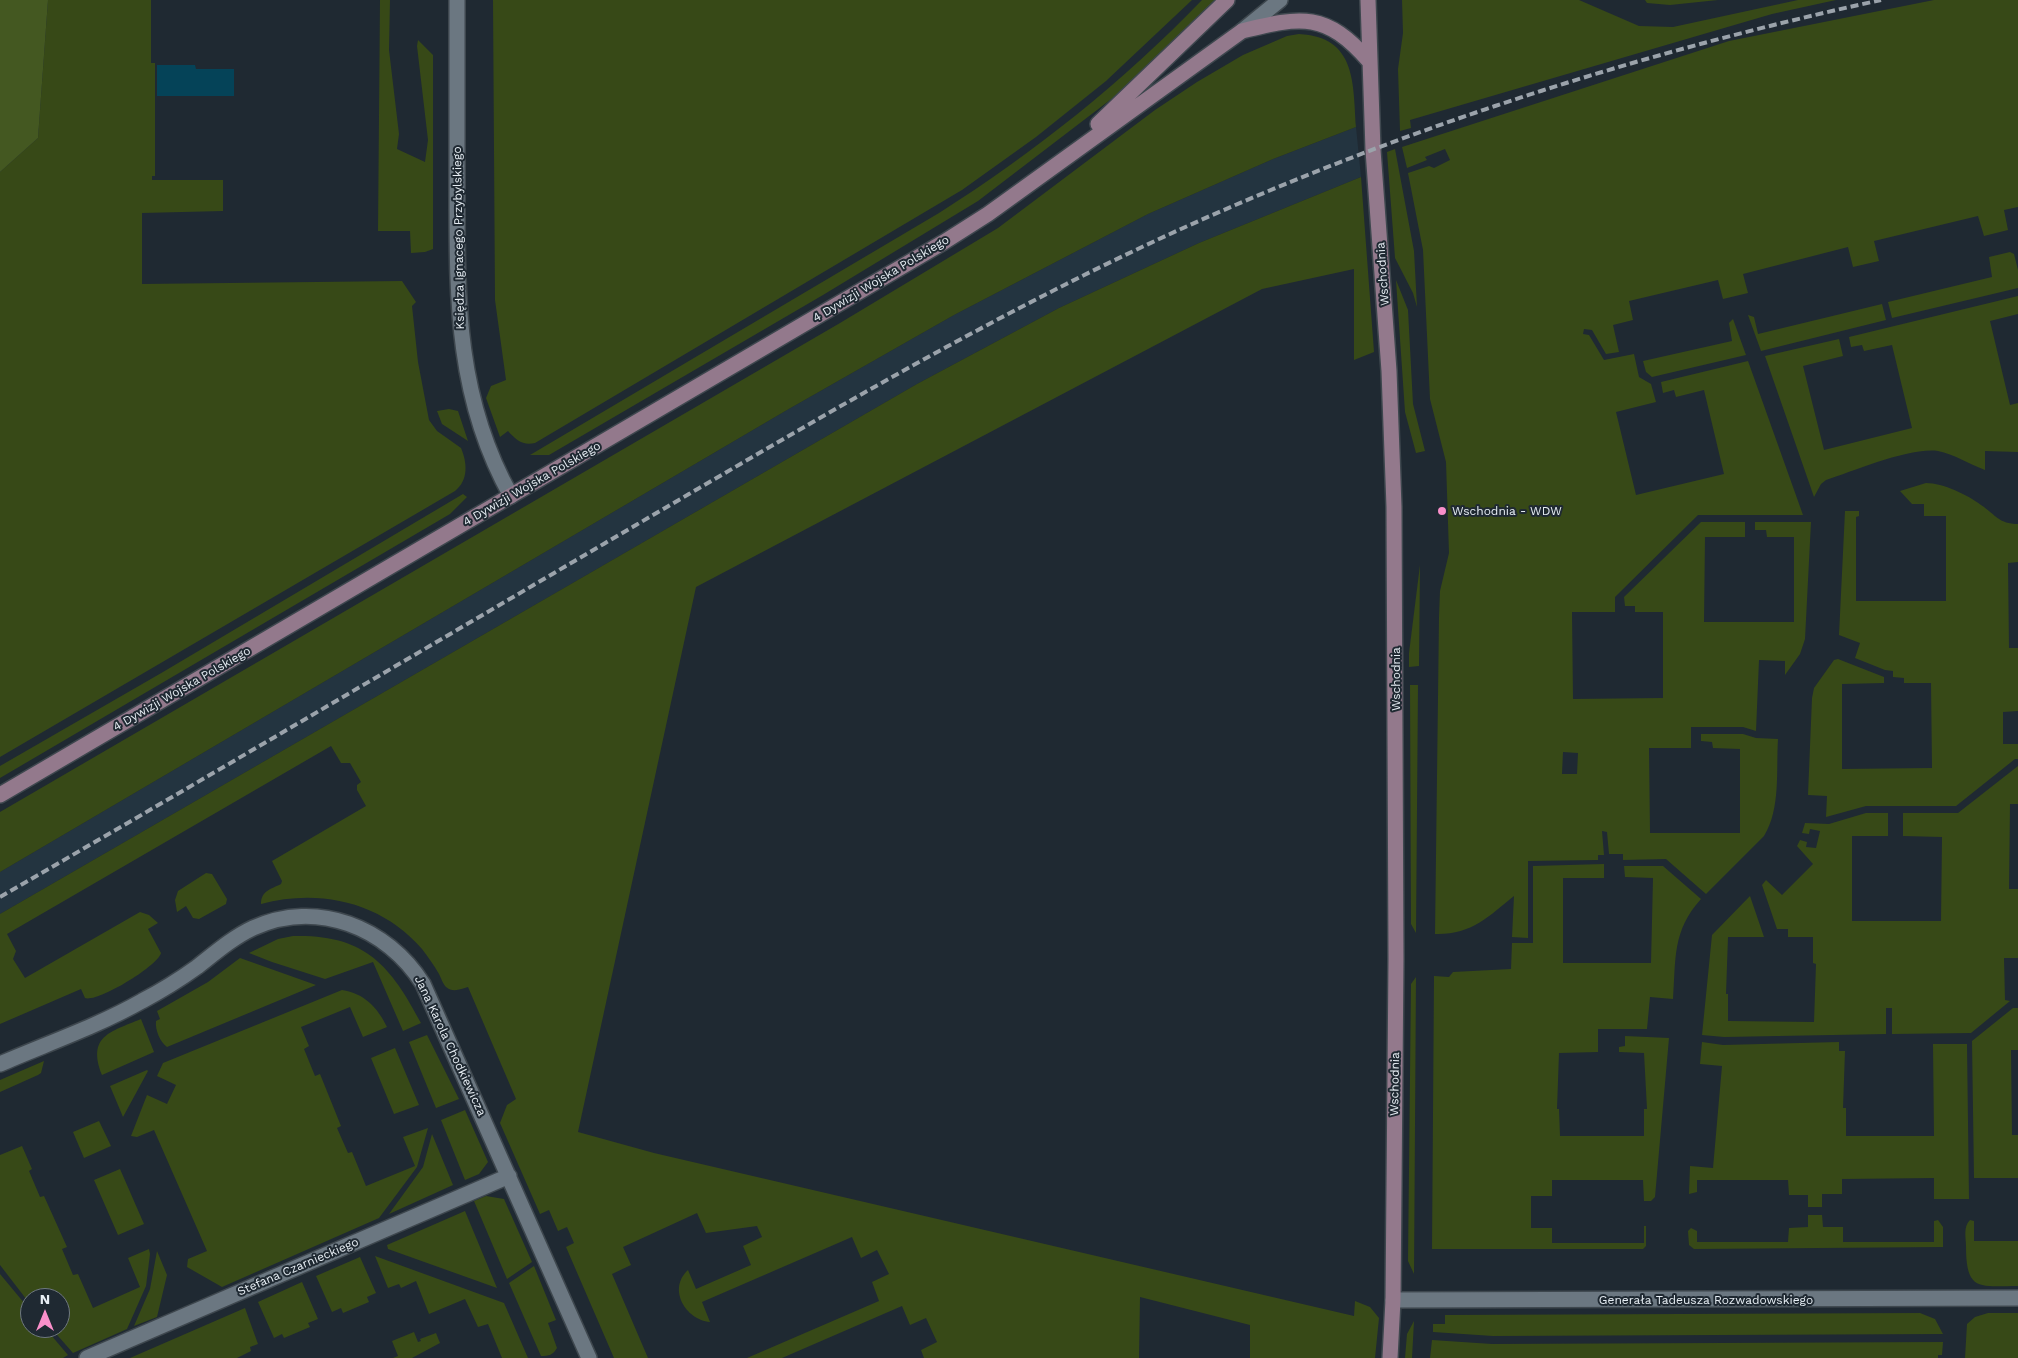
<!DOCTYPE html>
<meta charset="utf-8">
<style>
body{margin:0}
#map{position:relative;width:2018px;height:1358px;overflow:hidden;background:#1f2932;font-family:"Work Sans",sans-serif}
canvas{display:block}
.north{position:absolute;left:20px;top:1288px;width:50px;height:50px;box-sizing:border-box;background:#1f2932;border:1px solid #6f7880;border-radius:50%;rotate:0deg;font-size:14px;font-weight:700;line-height:20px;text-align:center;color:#e7eef4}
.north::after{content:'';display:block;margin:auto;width:18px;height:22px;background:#f98fca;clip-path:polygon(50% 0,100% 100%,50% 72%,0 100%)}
</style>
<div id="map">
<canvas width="2018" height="1358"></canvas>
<div class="north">N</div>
</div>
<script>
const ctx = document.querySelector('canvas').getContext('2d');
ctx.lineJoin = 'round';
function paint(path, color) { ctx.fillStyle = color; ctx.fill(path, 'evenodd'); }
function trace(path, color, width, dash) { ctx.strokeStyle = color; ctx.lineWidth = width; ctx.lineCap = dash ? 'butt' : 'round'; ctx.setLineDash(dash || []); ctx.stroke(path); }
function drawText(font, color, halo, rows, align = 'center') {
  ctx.font = font + ' "Work Sans",sans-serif'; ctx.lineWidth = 4; ctx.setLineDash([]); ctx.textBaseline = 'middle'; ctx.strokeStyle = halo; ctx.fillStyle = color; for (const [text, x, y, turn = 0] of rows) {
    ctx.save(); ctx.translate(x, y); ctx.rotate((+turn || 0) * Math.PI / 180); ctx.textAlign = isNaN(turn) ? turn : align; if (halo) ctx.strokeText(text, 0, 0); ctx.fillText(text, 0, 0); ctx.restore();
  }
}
paint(new Path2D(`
 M 1356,127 L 1361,177 L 1199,243 L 1059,308 L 917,384 L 0,914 L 0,872 L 787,410 L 954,315 L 1148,214 L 1273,159 Z`), '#233440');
paint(new Path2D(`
 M 48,0 L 151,0 L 151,63 L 155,63 L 155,176 L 152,176 L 152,180 L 223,180 L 223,211 L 142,213 L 142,284 L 402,281 L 416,302 L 412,306 L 418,362 L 429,420 L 437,431 L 461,448 C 467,462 469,480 455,491 L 0,757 L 0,172 L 38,138 Z
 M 380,0 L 390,0 L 389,50 L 399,134 L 397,149 L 425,162 L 428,140 L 417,46 L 418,40 L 433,55 L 433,249 L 425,252 L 411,253 L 410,231 L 378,231 Z
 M 493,0 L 1192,0 L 1106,81 L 1036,137 L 962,190 L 535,443 C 523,446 516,440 508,431 L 500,437 L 486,398 L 491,386 L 506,380 L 495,300 Z
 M 1202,0 L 1215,0 L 1114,97 L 978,201 L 823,295 L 549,455 L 530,455 L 939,213 C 1034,153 1124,81 1202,0 Z
 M 1402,0 L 1579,0 L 1639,26 L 1673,27 L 1798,0 L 1836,0 L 1772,14 L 1410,120 L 1411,128 L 1400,131 L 1398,69 L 1403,33 Z
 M 1645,0 L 1718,0 L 1670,5 L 1647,3 Z
 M 1934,0 L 2018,0 L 2018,207 L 2004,210 L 2008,230 L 1984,236 L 1978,216 L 1874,241 L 1879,261 L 1853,267 L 1848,247 L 1743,274 L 1748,293 L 1723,299 L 1718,280 L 1629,301 L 1633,320 L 1613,325 L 1619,352 L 1606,354 L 1592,330 L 1584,329 L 1583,334 L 1589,335 L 1604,360 L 1634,354 L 1639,377 L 1651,384 L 1656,402 L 1616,412 L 1636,495 L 1724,474 L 1704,390 L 1676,397 L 1674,390 L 1663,393 L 1661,382 L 1748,361 L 1803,515 L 1698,515 L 1615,597 L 1615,612 L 1572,612 L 1573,699 L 1663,698 L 1663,612 L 1635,612 L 1635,606 L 1625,606 L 1624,597 L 1701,522 L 1745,522 L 1745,537 L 1705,537 L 1704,622 L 1794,622 L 1794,537 L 1767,537 L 1766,530 L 1755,530 L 1755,522 L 1811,522 L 1805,639 L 1800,654 L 1785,675 L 1785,661 L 1759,660 L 1756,731 L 1743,727 L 1691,727 L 1691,748 L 1649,748 L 1650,833 L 1740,833 L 1740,749 L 1713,748 L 1712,742 L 1701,741 L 1701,734 L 1743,734 L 1756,738 L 1778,739 C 1776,770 1781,809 1764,836 L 1706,894 L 1666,859 L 1623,860 L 1623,854 L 1609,854 L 1607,832 L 1602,831 L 1604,855 L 1598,855 L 1598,860 L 1528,861 L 1528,938 L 1512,937 L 1514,896 C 1488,917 1471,935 1435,934 L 1439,617 L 1440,591 L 1449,553 L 1446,462 L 1430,399 L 1423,250 L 1408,173 L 1429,166 L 1434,168 L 1450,160 L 1445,149 L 1425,157 L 1427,160 L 1407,168 L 1402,147 L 1729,41 ZM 1563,752 L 1578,753 L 1577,774 L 1562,774 Z
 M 1299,34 C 1356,37 1353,82 1356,127 L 1273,159 L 1148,214 L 954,315 L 787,410 L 0,872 L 0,812 L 840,323 L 998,228 L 1155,110 L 1197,82 L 1243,55 L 1287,36 Z
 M 1395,149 L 1414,251 L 1417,307 L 1413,293 L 1395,258 L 1387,152 Z
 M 1361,177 L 1374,352 L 1354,360 L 1354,269 L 1262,289 L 696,587 L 578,1132 L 654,1153 L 1354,1316 L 1355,1301 L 1370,1307 L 1379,1318 L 1375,1358 L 1250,1358 L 1250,1325 L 1140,1297 L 1139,1358 L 924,1358 L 921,1350 L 937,1342 L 926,1318 L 910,1325 L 902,1306 L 782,1358 L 747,1358 L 879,1301 L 872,1282 L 889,1274 L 877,1250 L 861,1258 L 852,1237 L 702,1302 L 710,1322 C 686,1320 667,1289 688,1270 L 696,1289 L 751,1265 L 743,1246 L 762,1237 L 757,1226 L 706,1233 L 697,1213 L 623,1247 L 631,1265 L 612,1274 L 648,1358 L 614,1358 L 566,1247 L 574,1243 L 567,1227 L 558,1231 L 549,1210 L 540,1214 L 500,1123 L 507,1105 L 516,1099 L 468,987 C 461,989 453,993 446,987 C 443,984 441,978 439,974 C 434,965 428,957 422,949 C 382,902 319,888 261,904 C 261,891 271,889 281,884 L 282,881 L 272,861 L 366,806 L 357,790 L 357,785 L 361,782 L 350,763 L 341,763 L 331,746 L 7,934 L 16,951 L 13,959 L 25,978 L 140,912 L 149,915 L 158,923 L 148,929 L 161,953 C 158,966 97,1003 85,998 L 81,989 L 0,1024 L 0,914 L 917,384 L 1059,308 L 1199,243 Z
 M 2010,252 L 2014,254 L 2018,270 L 2018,288 L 1892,318 L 1888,302 L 1992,277 L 1989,257 Z
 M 1396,280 L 1408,310 L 1413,404 L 1425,451 L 1416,453 L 1405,412 Z
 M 2018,296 L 2018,314 L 1990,321 L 2010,405 L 2018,403 L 2018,452 L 1985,451 L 1985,470 C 1969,464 1954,454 1938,451 C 1910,447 1854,471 1826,480 L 1821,484 L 1814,497 L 1765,356 L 1839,339 L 1843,356 L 1803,366 L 1824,450 L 1912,428 L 1892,345 L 1864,351 L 1862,345 L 1851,347 L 1849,337 Z
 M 1882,304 L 1886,320 L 1761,351 L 1748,315 L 1754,317 L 1758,334 Z
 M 1733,319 L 1746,355 L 1652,377 L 1646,372 L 1643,361 L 1732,341 L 1729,323 Z
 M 449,409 L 458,411 L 468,441 L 442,424 L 437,411 Z
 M 1926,483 C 1943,483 1968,495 1981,505 C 1996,515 1999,524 2018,524 L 2018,562 L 2008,563 L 2009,648 L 2018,648 L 2018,711 L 2003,712 L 2003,744 L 2018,744 L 2018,759 L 2015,759 L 1956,806 L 1866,806 L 1826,817 L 1827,796 L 1808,795 L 1812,698 L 1814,688 L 1834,660 L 1838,659 L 1884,677 L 1884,683 L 1842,684 L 1842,769 L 1932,768 L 1931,683 L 1904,683 L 1904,678 L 1893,677 L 1893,671 L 1885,670 L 1855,658 L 1860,643 L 1839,635 L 1845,511 L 1859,511 L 1859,516 L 1856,517 L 1856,601 L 1946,601 L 1946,516 L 1924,516 L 1924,504 L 1912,504 L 1900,491 Z
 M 463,494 L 467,497 L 450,514 L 0,778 L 0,766 L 163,672 Z
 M 1420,565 L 1419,666 L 1409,667 L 1409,653 Z
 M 1410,685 L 1418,685 L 1416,933 L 1411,924 Z
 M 2018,766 L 2018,804 L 2010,804 L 2009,889 L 2018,889 L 2018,958 L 2004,958 L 2005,1000 L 2010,1001 L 1971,1033 L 1892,1034 L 1892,1008 L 1886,1008 L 1886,1034 L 1724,1037 L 1702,1035 L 1712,935 L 1750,896 L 1764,937 L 1728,937 L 1726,994 L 1728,994 L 1728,1021 L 1814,1022 L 1816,964 L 1813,963 L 1813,937 L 1788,937 L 1788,929 L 1777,929 L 1762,885 L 1766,880 L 1782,895 L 1813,864 L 1797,846 L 1800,840 L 1807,842 L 1806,847 L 1816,848 L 1820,831 L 1810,829 L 1809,834 L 1802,833 L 1805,823 L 1829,824 L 1866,813 L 1888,813 L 1888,836 L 1852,836 L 1852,921 L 1941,921 L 1942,837 L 1903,836 L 1903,813 L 1958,813 Z
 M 1604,864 L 1604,878 L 1563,878 L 1563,963 L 1651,963 L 1653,878 L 1625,877 L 1624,866 L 1663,866 L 1701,899 C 1672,931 1676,959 1673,999 L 1650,997 L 1647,1029 L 1598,1029 L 1598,1052 L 1559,1053 L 1557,1109 L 1559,1109 L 1560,1136 L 1644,1136 L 1644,1109 L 1647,1109 L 1644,1053 L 1619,1052 L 1619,1047 L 1625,1046 L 1625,1036 L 1669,1038 L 1655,1197 L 1651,1201 L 1644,1201 L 1643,1180 L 1552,1180 L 1552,1196 L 1531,1196 L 1531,1228 L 1552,1228 L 1552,1243 L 1644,1243 L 1644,1226 L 1646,1226 L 1646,1246 L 1643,1249 L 1432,1249 L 1434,976 L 1449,977 L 1453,972 L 1511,969 L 1512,943 L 1533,943 L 1533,866 Z
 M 206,873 L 212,874 L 227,899 L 226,904 L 199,919 L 193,918 L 186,906 L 177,912 L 175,900 L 178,891 Z
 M 293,936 C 364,934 390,964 421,1023 L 403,1031 L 373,962 L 325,979 L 272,962 L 249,953 L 278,939 Z
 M 240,958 L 316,985 L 167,1047 C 160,1042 155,1030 156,1021 L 160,1019 L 157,1011 L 208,982 Z
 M 1416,977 L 1414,1274 L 1408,1261 L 1411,984 Z
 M 342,990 C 364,993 378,1008 387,1027 L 363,1037 L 350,1007 L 301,1027 L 309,1046 L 304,1049 L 315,1076 L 320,1074 L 341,1126 L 337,1128 L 348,1153 L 352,1152 L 366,1186 L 415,1166 L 403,1137 L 428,1128 L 417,1167 L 379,1218 L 222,1287 L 187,1267 L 188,1259 L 207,1251 L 154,1130 L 137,1137 L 131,1136 L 147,1095 L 167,1104 L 176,1085 L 157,1076 L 163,1063 Z
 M 2013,1008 L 2018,1008 L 2018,1050 L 2011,1050 L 2012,1135 L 2018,1135 L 2018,1178 L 1974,1178 L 1972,1041 Z
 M 141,1019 L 154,1052 L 102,1075 C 87,1036 110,1032 141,1019 Z
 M 427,1035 L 459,1099 L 436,1108 L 409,1042 Z
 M 1702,1042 L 1723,1045 L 1839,1042 L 1839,1051 L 1845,1051 L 1843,1108 L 1846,1108 L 1846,1136 L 1934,1136 L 1933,1044 L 1967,1044 L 1969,1199 L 1934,1199 L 1934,1178 L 1842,1179 L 1842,1194 L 1822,1194 L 1822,1207 L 1808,1207 L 1808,1195 L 1789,1195 L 1788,1180 L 1697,1180 L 1697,1192 L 1689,1194 L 1690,1166 L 1713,1168 L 1722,1066 L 1700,1064 Z
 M 395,1048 L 419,1105 L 394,1114 L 371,1058 Z
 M 44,1061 L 41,1073 L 38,1075 L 0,1092 L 0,1080 Z
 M 147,1070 L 148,1071 L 123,1117 L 110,1086 Z
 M 465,1110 L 488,1162 L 479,1174 L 465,1180 L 441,1120 Z
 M 99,1121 L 111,1146 L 84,1158 L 73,1132 Z
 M 432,1134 L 453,1185 L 389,1214 L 423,1167 Z
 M 22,1146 L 32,1169 L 29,1171 L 40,1197 L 44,1196 L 67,1247 L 62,1249 L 73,1275 L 78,1274 L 93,1308 L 140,1287 L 128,1258 L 149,1249 L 150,1254 L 146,1286 L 127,1329 L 73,1353 L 51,1328 L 60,1328 L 60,1298 L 30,1298 L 30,1304 L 0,1265 L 0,1155 Z
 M 120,1169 L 144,1224 L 118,1235 L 94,1180 Z
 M 486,1196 L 504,1199 L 532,1262 L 507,1279 L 474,1201 Z
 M 465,1211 L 497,1288 L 388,1249 L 387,1245 Z
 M 1808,1215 L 1822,1215 L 1823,1227 L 1843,1227 L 1843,1242 L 1934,1242 L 1934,1221 L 1938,1220 L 1943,1227 L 1943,1247 L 1694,1249 L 1689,1245 L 1688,1231 L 1691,1228 L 1697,1231 L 1697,1242 L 1788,1242 L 1789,1228 L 1808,1227 Z
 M 1970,1220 L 1974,1221 L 1974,1241 L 2018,1241 L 2018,1286 C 1979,1286 1966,1292 1966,1246 C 1966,1237 1963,1227 1970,1220 Z
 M 157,1251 L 167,1275 L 157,1317 L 134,1326 L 150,1289 Z
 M 375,1256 L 504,1303 L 528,1358 L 502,1358 L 488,1324 L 478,1327 L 465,1299 L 429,1314 L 416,1281 L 401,1288 L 399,1284 L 388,1288 Z
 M 360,1257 L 376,1293 L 367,1297 L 369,1302 L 343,1313 L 341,1308 L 332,1312 L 316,1276 Z
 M 534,1266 L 556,1320 L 548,1323 L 557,1348 C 553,1355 549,1356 541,1356 L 509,1283 Z
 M 0,1274 L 30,1310 L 30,1328 L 45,1328 L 68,1355 L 63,1358 L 0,1358 Z
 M 302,1282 L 318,1319 L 308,1323 L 310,1327 L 284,1338 L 282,1334 L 274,1338 L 258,1302 Z
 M 245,1308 L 258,1344 L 250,1347 L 251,1351 L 237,1358 L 130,1358 Z
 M 1920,1313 L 1935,1319 L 1943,1334 L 1493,1336 L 1433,1332 L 1433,1324 L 1445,1324 L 1445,1315 Z
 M 1988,1313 L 2018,1313 L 2018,1358 L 1965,1358 L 1967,1324 L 1975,1317 Z
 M 1414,1321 L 1412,1358 L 1405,1358 L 1407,1334 Z
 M 414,1332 L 418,1342 L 421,1341 L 420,1339 L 436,1333 L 440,1343 L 412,1358 L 393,1358 L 398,1356 L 392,1341 Z
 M 1432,1340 L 1492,1344 L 1943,1342 L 1942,1355 L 1938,1355 L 1938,1358 L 1430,1358 Z`), '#374917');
paint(new Path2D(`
 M 0,0 L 48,0 L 38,138 L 0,172 Z`), '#445821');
paint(new Path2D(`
 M 157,65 L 195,65 L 196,69 L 234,69 L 234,96 L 157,96 Z`), '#054358');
const street = new Path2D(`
 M 457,0 C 457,63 457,127 457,190 C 457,299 456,398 511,496
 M 1242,31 L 1280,0
 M 0,1064 C 46,1044 98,1026 142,1001 C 161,991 179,980 197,967 C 215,953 232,938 253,928 C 317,899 387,927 423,984 L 589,1358
 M 1393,1300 L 2018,1298
 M 87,1358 L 509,1176`);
const secondary = new Path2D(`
 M 1368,0 L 1373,150 L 1389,371 L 1394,507 L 1396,959 L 1393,1300 L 1390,1358
 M 1098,124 L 1227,0
 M 0,795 L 944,242 L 988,214 L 1242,31 C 1302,16 1326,12 1369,61`);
trace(street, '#3e474e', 18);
trace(secondary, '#3e474e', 18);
trace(street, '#6b7781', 15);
trace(secondary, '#93798c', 15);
trace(new Path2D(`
 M 0,897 C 213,774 424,649 636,525 C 821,417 1005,307 1201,220 C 1420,123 1647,51 1881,0`), '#9ba3ab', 4, [8, 4]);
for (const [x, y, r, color] of [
 [1442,511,5,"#f98fca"]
]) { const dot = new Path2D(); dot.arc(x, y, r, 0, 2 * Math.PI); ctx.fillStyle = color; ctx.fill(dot); trace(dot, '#1f2932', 2); }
drawText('12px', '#e7eef4', '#1f2932', [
 ["Księdza Ignacego Przybylskiego",459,238,-91],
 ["Wschodnia",1383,274,-94],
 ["4 Dywizji Wojska Polskiego",881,279,-31],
 ["4 Dywizji Wojska Polskiego",532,484,-30],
 ["Wschodnia",1396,679,-90],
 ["4 Dywizji Wojska Polskiego",182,689,-30],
 ["Jana Karola Chodkiewicza",450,1046,65],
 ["Wschodnia",1395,1084,-89],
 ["Stefana Czarnieckiego",298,1267,-23],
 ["Generała Tadeusza Rozwadowskiego",1706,1300]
]);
drawText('12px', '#e7eef4', '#1f2932', [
 ["Wschodnia - WDW",1452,511]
], 'left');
</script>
